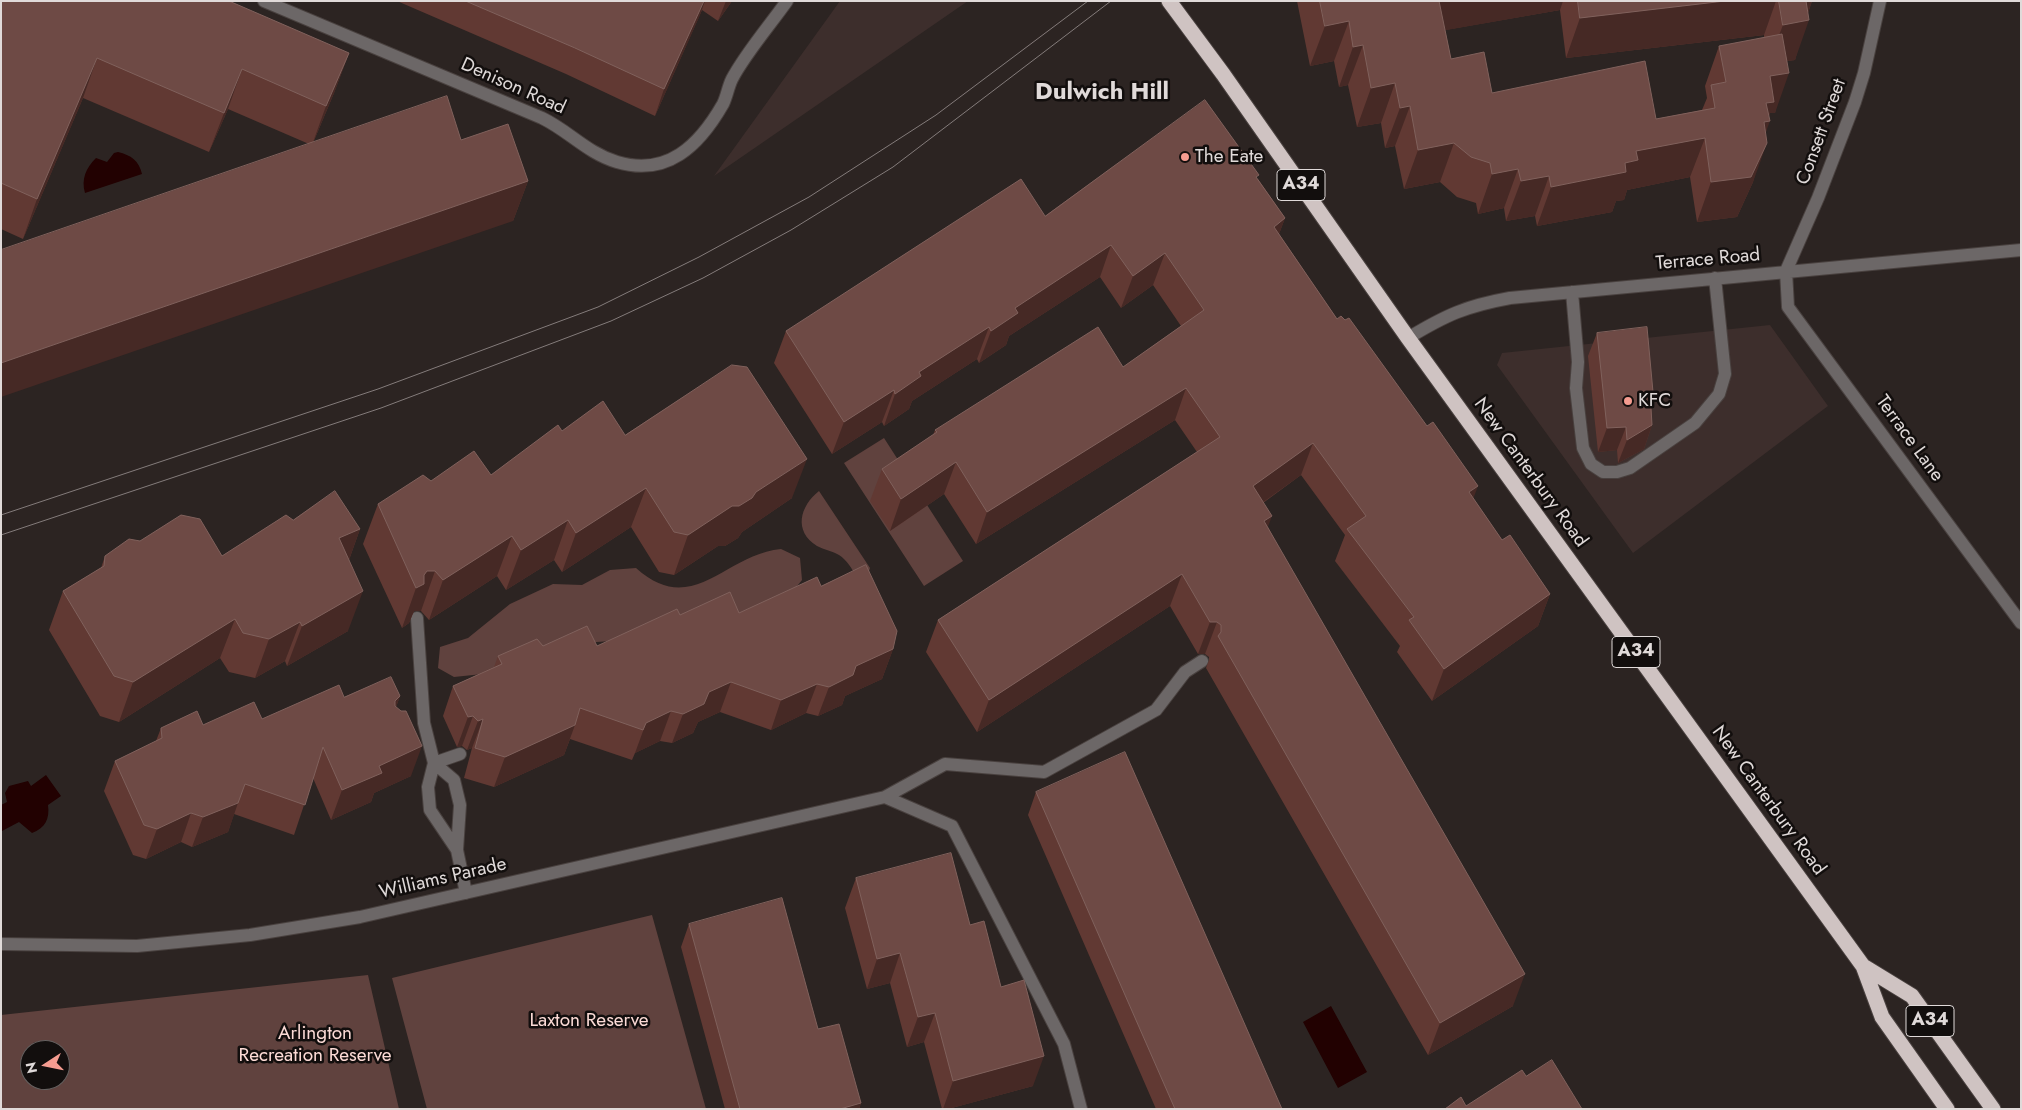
<!DOCTYPE html>
<style>
body{margin:0}
#map{position:relative;width:2022px;height:1110px;overflow:hidden;background:#2c2422;font-family:Jost,sans-serif}
canvas{display:block}
.frame{position:absolute;inset:0;border:2px solid #e0dad9;pointer-events:none}
.north{position:absolute;left:20px;top:1040px;width:50px;height:50px;box-sizing:border-box;background:#120e0d;border:1px solid #64605f;border-radius:50%;rotate:259deg;font-size:14px;font-weight:700;line-height:20px;text-align:center;color:#e0dad9}
.north::after{content:'';display:block;margin:auto;width:18px;height:22px;background:#f59c90;clip-path:polygon(50% 0,100% 100%,50% 72%,0 100%)}
</style>
<div id="map">
<canvas width="2022" height="1110"></canvas>
<div class="frame"></div>
<div class="north">N</div>
</div>
<script>
const ctx = document.querySelector('canvas').getContext('2d');
ctx.lineJoin = 'round';
function paint(path, color) { ctx.fillStyle = color; ctx.fill(path, 'evenodd'); }
function trace(path, color, width, dash) { ctx.strokeStyle = color; ctx.lineWidth = width; ctx.lineCap = dash ? 'butt' : 'round'; ctx.setLineDash(dash || []); ctx.stroke(path); }
function drawText(font, color, halo, rows, align = 'center') {
  ctx.font = font + ' Jost,sans-serif'; ctx.lineWidth = 5; ctx.setLineDash([]); ctx.textBaseline = 'middle'; ctx.strokeStyle = halo; ctx.fillStyle = color; for (const [text, x, y, turn = 0] of rows) {
    ctx.save(); ctx.translate(x, y); ctx.rotate((+turn || 0) * Math.PI / 180); ctx.textAlign = isNaN(turn) ? turn : align; if (halo) ctx.strokeText(text, 0, 0); ctx.fillText(text, 0, 0); ctx.restore();
  }
}
paint(new Path2D(`
 M 840,1 L 968,1 L 714,176 Z
 M 1770,325 L 1828,406 L 1633,553 L 1497,365 L 1502,353 Z`), '#3d2e2c');
paint(new Path2D(`
 M 884,438 L 963,561 L 924,586 L 844,463 Z
 M 819,491 L 870,568 L 868,574 L 856,576 C 852,569 847,560 839,555 C 833,551 824,550 817,546 C 793,531 800,506 819,491 Z
 M 781,549 L 800,558 L 802,580 L 781,606 L 626,640 L 582,643 L 492,673 L 454,677 L 438,668 L 440,647 L 468,638 L 510,604 L 553,584 L 582,585 L 610,570 L 636,568 C 693,619 725,554 781,549 Z
 M 652,915 L 706,1109 L 427,1109 L 392,978 Z
 M 368,975 L 399,1109 L 1,1109 L 1,1015 ZM 30,1050 L 60,1050 L 60,1080 L 30,1080 Z`), '#60423e');
paint(new Path2D(`
 M 118,152 C 131,155 139,161 142,174 L 85,193 C 81,179 86,168 96,158 L 107,162 L 114,153 Z
 M 46,775 L 61,796 L 48,805 C 50,819 45,828 32,833 L 19,822 L 2,831 L 1,805 L 7,802 L 5,793 L 9,786 L 28,781 L 31,786 Z
 M 1331,1006 L 1367,1072 L 1338,1088 L 1303,1022 Z`), '#220101');
const minor = new Path2D(`
 M 264,1 L 542,118 C 569,131 587,153 617,162 C 667,177 699,146 723,104 C 727,96 728,87 732,79 C 745,54 770,25 787,1
 M 1880,1 L 1864,73 L 1855,102 L 1818,198 L 1786,271 L 1788,307 L 2021,623
 M 1572,292 L 1578,362 L 1576,388 L 1583,448 L 1591,464 L 1603,472 L 1617,472 L 1630,468 L 1695,423 L 1719,394 L 1725,374 L 1715,278
 M 1408,338 C 1446,315 1466,306 1510,298 L 2021,250
 M 417,618 L 424,723 L 434,763 L 428,787 L 430,810 L 457,850 L 466,893
 M 885,797 L 952,826 L 1064,1044 L 1081,1109
 M 457,850 L 460,805 L 454,780 L 434,763 L 460,754
 M 1,944 L 137,946 L 250,935 L 360,917 L 885,797 L 945,764 L 1044,772 L 1156,710 L 1185,672 L 1202,661`);
const highway = new Path2D(`
 M 1169,1 L 1223,74 L 1408,338 L 1863,966 L 1882,1017 L 1947,1109
 M 1863,966 L 1912,996 L 1993,1109`);
trace(minor, '#49413f', 14);
trace(highway, '#49413f', 17);
trace(minor, '#6c6767', 12);
trace(highway, '#cfc3c2', 15);
trace(new Path2D(`
 M 1,515 L 378,389 L 598,307 L 699,257 L 809,197 L 936,115 L 1088,1
 M 1,535 L 381,408 L 611,321 L 703,278 L 791,230 L 893,167 L 1111,1`), '#847c7b', 1);
paint(new Path2D(`
 M 1,1 L 349,53 L 334,93 L 313,143 L 461,140 L 528,181 L 513,221 L 309,144 L 228,109 L 209,152 L 83,98 L 23,239 L 1,229 Z
 M 397,1 L 732,1 L 718,21 L 702,10 L 655,116 L 566,74 Z
 M 1297,1 L 1812,1 L 1808,13 L 1795,60 L 1787,61 L 1775,113 L 1770,113 L 1769,116 L 1766,132 L 1753,182 L 1737,217 L 1697,222 L 1690,177 L 1627,190 L 1624,200 L 1616,201 L 1612,212 L 1537,226 L 1535,216 L 1506,221 L 1504,208 L 1478,214 L 1476,203 L 1457,197 L 1440,182 L 1404,189 L 1395,146 L 1385,148 L 1381,123 L 1357,127 L 1348,85 L 1339,87 L 1334,61 L 1310,66 ZM 1560,10 L 1566,58 L 1764,35 L 1764,38 L 1719,46 L 1705,86 L 1707,98 L 1702,110 L 1656,119 L 1492,93 L 1451,59 L 1445,30 Z
 M 1258,179 L 1285,218 L 1279,234 L 1337,319 L 1473,498 L 1502,540 L 1550,594 L 1538,626 L 1432,701 L 1397,652 L 1400,646 L 1335,561 L 1345,535 L 1301,475 L 1263,503 L 1268,527 L 1513,1006 L 1428,1055 L 1206,668 L 1209,660 L 1209,657 L 1205,654 L 1198,654 L 1170,606 L 977,732 L 926,652 L 938,620 L 1197,452 L 1175,420 L 976,544 L 944,494 L 890,531 L 870,501 L 882,469 L 933,435 L 935,430 L 1123,367 L 1181,326 L 1153,285 L 1121,308 L 1100,277 L 1009,336 L 1006,345 L 979,363 L 977,359 L 912,401 L 909,409 L 884,426 L 882,422 L 832,454 L 774,363 L 786,331 L 1045,216 Z
 M 1597,333 L 1651,398 L 1652,425 L 1644,449 L 1618,463 L 1617,450 L 1598,452 L 1588,356 Z
 M 562,431 L 625,435 L 792,498 L 742,532 L 738,538 L 725,546 L 718,546 L 674,575 L 659,572 L 631,527 L 562,572 L 554,560 L 506,590 L 497,576 L 429,620 L 421,611 L 414,611 L 409,623 L 402,628 L 363,544 L 378,504 L 431,481 L 491,475 Z
 M 293,520 L 360,529 L 349,560 L 348,631 L 287,666 L 285,661 L 255,678 L 229,672 L 220,658 L 119,722 L 100,716 L 49,630 L 63,591 L 101,568 L 105,556 L 222,556 Z
 M 821,586 L 893,649 L 882,679 L 845,696 L 842,705 L 818,716 L 806,713 L 771,730 L 720,712 L 698,722 L 693,733 L 672,743 L 660,741 L 635,753 L 632,760 L 570,739 L 564,755 L 494,787 L 464,778 L 472,748 L 467,750 L 462,746 L 457,747 L 443,716 L 453,686 L 494,667 L 498,656 L 543,646 L 597,646 L 680,615 L 739,613 Z
 M 400,696 L 396,707 L 411,776 L 374,793 L 371,802 L 331,820 L 313,778 L 294,835 L 234,814 L 228,832 L 192,847 L 181,842 L 146,859 L 133,855 L 104,791 L 115,761 L 156,741 L 161,728 L 203,725 L 262,719 L 344,697 Z
 M 1036,792 L 1282,1109 L 1156,1109 L 1028,815 Z
 M 856,878 L 970,925 L 1001,987 L 1033,1086 L 948,1109 L 942,1109 L 924,1042 L 907,1047 L 890,983 L 867,989 L 845,908 Z
 M 689,924 L 818,1029 L 861,1103 L 859,1109 L 725,1109 L 681,947 Z`), '#613933');
paint(new Path2D(`
 M 704,1 L 705,1 L 700,15 L 655,116 L 664,89 Z
 M 726,1 L 732,1 L 718,21 Z
 M 1436,1 L 1563,1 L 1560,10 L 1424,34 Z
 M 1725,1 L 1776,1 L 1764,35 L 1566,58 L 1580,18 Z
 M 1805,1 L 1812,1 L 1805,21 L 1809,20 L 1795,60 L 1768,64 L 1783,25 Z
 M 1349,21 L 1334,61 L 1310,66 L 1325,26 Z
 M 1363,45 L 1348,85 L 1339,87 L 1353,47 Z
 M 349,53 L 334,93 L 312,145 L 326,106 Z
 M 97,58 L 83,98 L 23,239 L 37,199 Z
 M 242,69 L 228,109 L 209,152 L 224,113 Z
 M 1789,73 L 1775,113 L 1770,113 L 1767,121 L 1770,121 L 1755,161 L 1770,76 Z
 M 1395,83 L 1381,123 L 1357,127 L 1371,88 Z
 M 1410,106 L 1395,146 L 1385,148 L 1400,108 Z
 M 1705,138 L 1690,177 L 1627,190 L 1624,200 L 1616,201 L 1612,212 L 1537,226 L 1551,187 L 1636,151 Z
 M 1454,143 L 1440,182 L 1404,189 L 1418,150 Z
 M 1767,143 L 1753,182 L 1737,217 L 1697,222 L 1711,182 Z
 M 1518,169 L 1504,208 L 1478,214 L 1492,174 Z
 M 1549,176 L 1535,216 L 1506,221 L 1521,181 Z
 M 528,181 L 513,221 L 1,397 L 1,363 Z
 M 1285,218 L 1273,250 L 1274,227 Z
 M 1111,245 L 1100,277 L 1009,336 L 1006,345 L 979,363 L 991,331 L 1015,308 Z
 M 1165,253 L 1153,285 L 1121,308 L 1133,276 Z
 M 989,327 L 977,359 L 912,401 L 909,409 L 884,426 L 895,394 L 919,372 Z
 M 1186,388 L 1175,420 L 976,544 L 987,512 Z
 M 894,390 L 882,422 L 832,454 L 844,422 Z
 M 1652,425 L 1644,449 L 1618,463 L 1627,440 Z
 M 1626,427 L 1617,450 L 1598,452 L 1607,428 Z
 M 1313,443 L 1301,475 L 1241,518 L 1253,486 Z
 M 807,459 L 792,498 L 742,532 L 738,538 L 725,546 L 718,546 L 674,575 L 688,535 L 732,506 L 756,492 Z
 M 956,462 L 944,494 L 890,531 L 901,499 Z
 M 1478,486 L 1466,518 L 1469,492 Z
 M 646,488 L 631,527 L 562,572 L 576,533 Z
 M 1272,516 L 1260,548 L 1264,521 Z
 M 568,520 L 554,560 L 506,590 L 521,550 Z
 M 360,529 L 346,568 L 339,538 Z
 M 512,536 L 497,576 L 429,620 L 443,580 Z
 M 427,571 L 435,571 L 421,611 L 414,611 L 409,623 L 402,628 L 416,588 L 424,575 Z
 M 1182,574 L 1170,606 L 977,732 L 989,700 Z
 M 363,591 L 348,631 L 287,666 L 302,626 Z
 M 1550,594 L 1538,626 L 1432,701 L 1444,669 Z
 M 235,619 L 220,658 L 119,722 L 133,682 Z
 M 300,622 L 285,661 L 255,678 L 269,639 Z
 M 1210,622 L 1217,622 L 1205,654 L 1198,654 Z
 M 893,649 L 882,679 L 845,696 L 842,705 L 818,716 L 829,687 L 856,666 Z
 M 731,682 L 720,712 L 698,722 L 693,733 L 672,743 L 683,714 L 709,692 Z
 M 817,684 L 806,713 L 771,730 L 781,700 Z
 M 400,696 L 389,726 L 395,701 Z
 M 671,711 L 660,741 L 635,753 L 646,723 Z
 M 473,716 L 462,746 L 457,747 L 468,717 Z
 M 483,719 L 472,748 L 467,750 L 478,721 Z
 M 575,725 L 564,755 L 494,787 L 505,757 Z
 M 422,746 L 411,776 L 374,793 L 371,802 L 331,820 L 342,790 L 379,766 Z
 M 238,803 L 228,832 L 192,847 L 203,817 Z
 M 191,813 L 181,842 L 146,859 L 157,829 Z
 M 900,953 L 890,983 L 867,989 L 877,959 Z
 M 1525,974 L 1513,1006 L 1428,1055 L 1440,1023 Z
 M 935,1013 L 924,1042 L 907,1047 L 918,1017 Z
 M 1044,1056 L 1033,1086 L 948,1109 L 943,1109 L 953,1081 Z
 M 861,1103 L 859,1109 L 840,1109 Z`), '#462925');
const building = new Path2D(`
 M 1,1 L 229,1 L 349,53 L 326,106 L 242,69 L 224,113 L 97,58 L 37,199 L 1,183 Z
 M 466,1 L 704,1 L 664,89 L 575,48 Z
 M 1320,1 L 1439,1 L 1451,59 L 1484,52 L 1492,93 L 1645,61 L 1656,119 L 1715,108 L 1711,85 L 1726,82 L 1719,46 L 1782,34 L 1789,73 L 1770,76 L 1774,102 L 1766,103 L 1770,121 L 1764,122 L 1767,143 L 1751,177 L 1711,182 L 1705,138 L 1636,151 L 1638,160 L 1625,163 L 1626,172 L 1551,187 L 1549,176 L 1521,181 L 1518,169 L 1492,174 L 1490,163 L 1471,157 L 1454,143 L 1418,150 L 1410,106 L 1400,108 L 1395,83 L 1371,88 L 1363,45 L 1353,47 L 1349,21 L 1325,26 Z
 M 1578,1 L 1725,1 L 1580,18 Z
 M 1779,1 L 1806,1 L 1809,20 L 1783,25 Z
 M 447,96 L 461,140 L 508,124 L 528,181 L 1,363 L 1,250 Z
 M 1205,100 L 1259,175 L 1256,177 L 1285,218 L 1274,227 L 1337,319 L 1341,316 L 1345,320 L 1349,318 L 1427,426 L 1433,422 L 1478,486 L 1469,492 L 1502,540 L 1510,535 L 1550,594 L 1444,669 L 1409,620 L 1414,617 L 1347,529 L 1366,516 L 1313,443 L 1253,486 L 1272,516 L 1264,521 L 1525,974 L 1440,1023 L 1218,636 L 1221,632 L 1221,625 L 1217,622 L 1210,622 L 1182,574 L 989,700 L 938,620 L 1220,437 L 1186,388 L 987,512 L 956,462 L 901,499 L 882,469 L 937,432 L 935,430 L 1098,327 L 1123,367 L 1204,310 L 1165,253 L 1133,276 L 1111,245 L 1015,308 L 1018,313 L 991,331 L 989,327 L 919,372 L 921,376 L 895,394 L 894,390 L 844,422 L 786,331 L 1021,179 L 1045,216 Z
 M 1647,327 L 1653,392 L 1650,392 L 1652,425 L 1627,440 L 1626,427 L 1607,428 L 1597,333 Z
 M 732,365 L 747,367 L 807,459 L 756,492 L 752,498 L 739,506 L 732,506 L 688,535 L 674,532 L 646,488 L 576,533 L 568,520 L 521,550 L 512,536 L 443,580 L 435,571 L 427,571 L 424,575 L 424,584 L 416,588 L 378,504 L 423,475 L 431,481 L 474,451 L 491,475 L 558,425 L 562,431 L 603,401 L 625,435 Z
 M 335,491 L 360,529 L 339,538 L 363,591 L 302,626 L 300,622 L 269,639 L 243,633 L 235,619 L 133,682 L 114,676 L 63,591 L 104,566 L 105,556 L 129,539 L 140,541 L 181,515 L 200,519 L 222,556 L 286,515 L 293,520 Z
 M 866,565 L 897,631 L 893,649 L 856,666 L 853,675 L 829,687 L 817,684 L 781,700 L 731,682 L 709,692 L 704,704 L 683,714 L 671,711 L 646,723 L 643,730 L 580,708 L 575,725 L 505,757 L 475,748 L 483,719 L 478,721 L 473,716 L 468,717 L 453,686 L 502,664 L 498,656 L 537,639 L 543,646 L 587,626 L 597,646 L 677,609 L 680,615 L 730,592 L 739,613 L 817,577 L 821,586 Z
 M 391,677 L 400,696 L 395,701 L 395,706 L 401,711 L 406,711 L 422,746 L 379,766 L 382,773 L 342,790 L 323,747 L 305,805 L 245,784 L 238,803 L 203,817 L 191,813 L 157,829 L 144,825 L 115,761 L 162,738 L 161,728 L 197,711 L 203,725 L 254,702 L 262,719 L 339,685 L 344,697 Z
 M 1125,752 L 1282,1109 L 1175,1109 L 1036,792 Z
 M 951,853 L 970,925 L 984,921 L 1001,987 L 1024,980 L 1044,1056 L 953,1081 L 935,1013 L 918,1017 L 900,953 L 877,959 L 856,878 Z
 M 782,898 L 818,1029 L 839,1024 L 861,1103 L 840,1109 L 740,1109 L 689,924 Z
 M 1552,1060 L 1582,1109 L 1445,1109 L 1461,1097 L 1466,1106 L 1522,1070 L 1526,1076 Z`);
paint(building, '#6e4a45');
trace(building, '#80615c', 1);
for (const [x, y, r, color] of [
 [1185,157,5,"#f59c90"],
 [1628,401,5,"#f59c90"]
]) { const dot = new Path2D(); dot.arc(x, y, r, 0, 2 * Math.PI); ctx.fillStyle = color; ctx.fill(dot); trace(dot, '#120e0d', 2); }
for (const [x, y, w] of [
 [1301,185,48],
 [1636,652,48],
 [1930,1021,48]
]) { const box = new Path2D(); box.roundRect(x - w / 2, y - 15.5, w, 31, 4); ctx.fillStyle = '#120e0d'; ctx.fill(box); trace(box, '#e0dad9', 1); }
drawText('bold 18px', '#e0dad9', null, [
 ["A34",1301,185],
 ["A34",1636,652],
 ["A34",1930,1021]
]);
drawText('19px', '#e0dad9', '#120e0d', [
 ["Denison Road",513,87,24],
 ["Consett Street",1822,132,-70],
 ["Terrace Road",1708,260,-5],
 ["Terrace Lane",1909,439,54],
 ["New Canterbury Road",1530,473,54],
 ["New Canterbury Road",1768,801,54],
 ["Williams Parade",443,879,-13]
]);
drawText('19px', '#e0dad9', '#120e0d', [
 ["The Eate",1195,157],
 ["KFC",1638,401]
], 'left');
drawText('19px', '#fcdbd6', '#120e0d', [
 ["Laxton Reserve",589,1021],
 ["Arlington",315,1034],
 ["Recreation Reserve",315,1056]
]);
drawText('bold 24px', '#e0dad9', '#120e0d', [
 ["Dulwich Hill",1102,93]
]);
</script>
